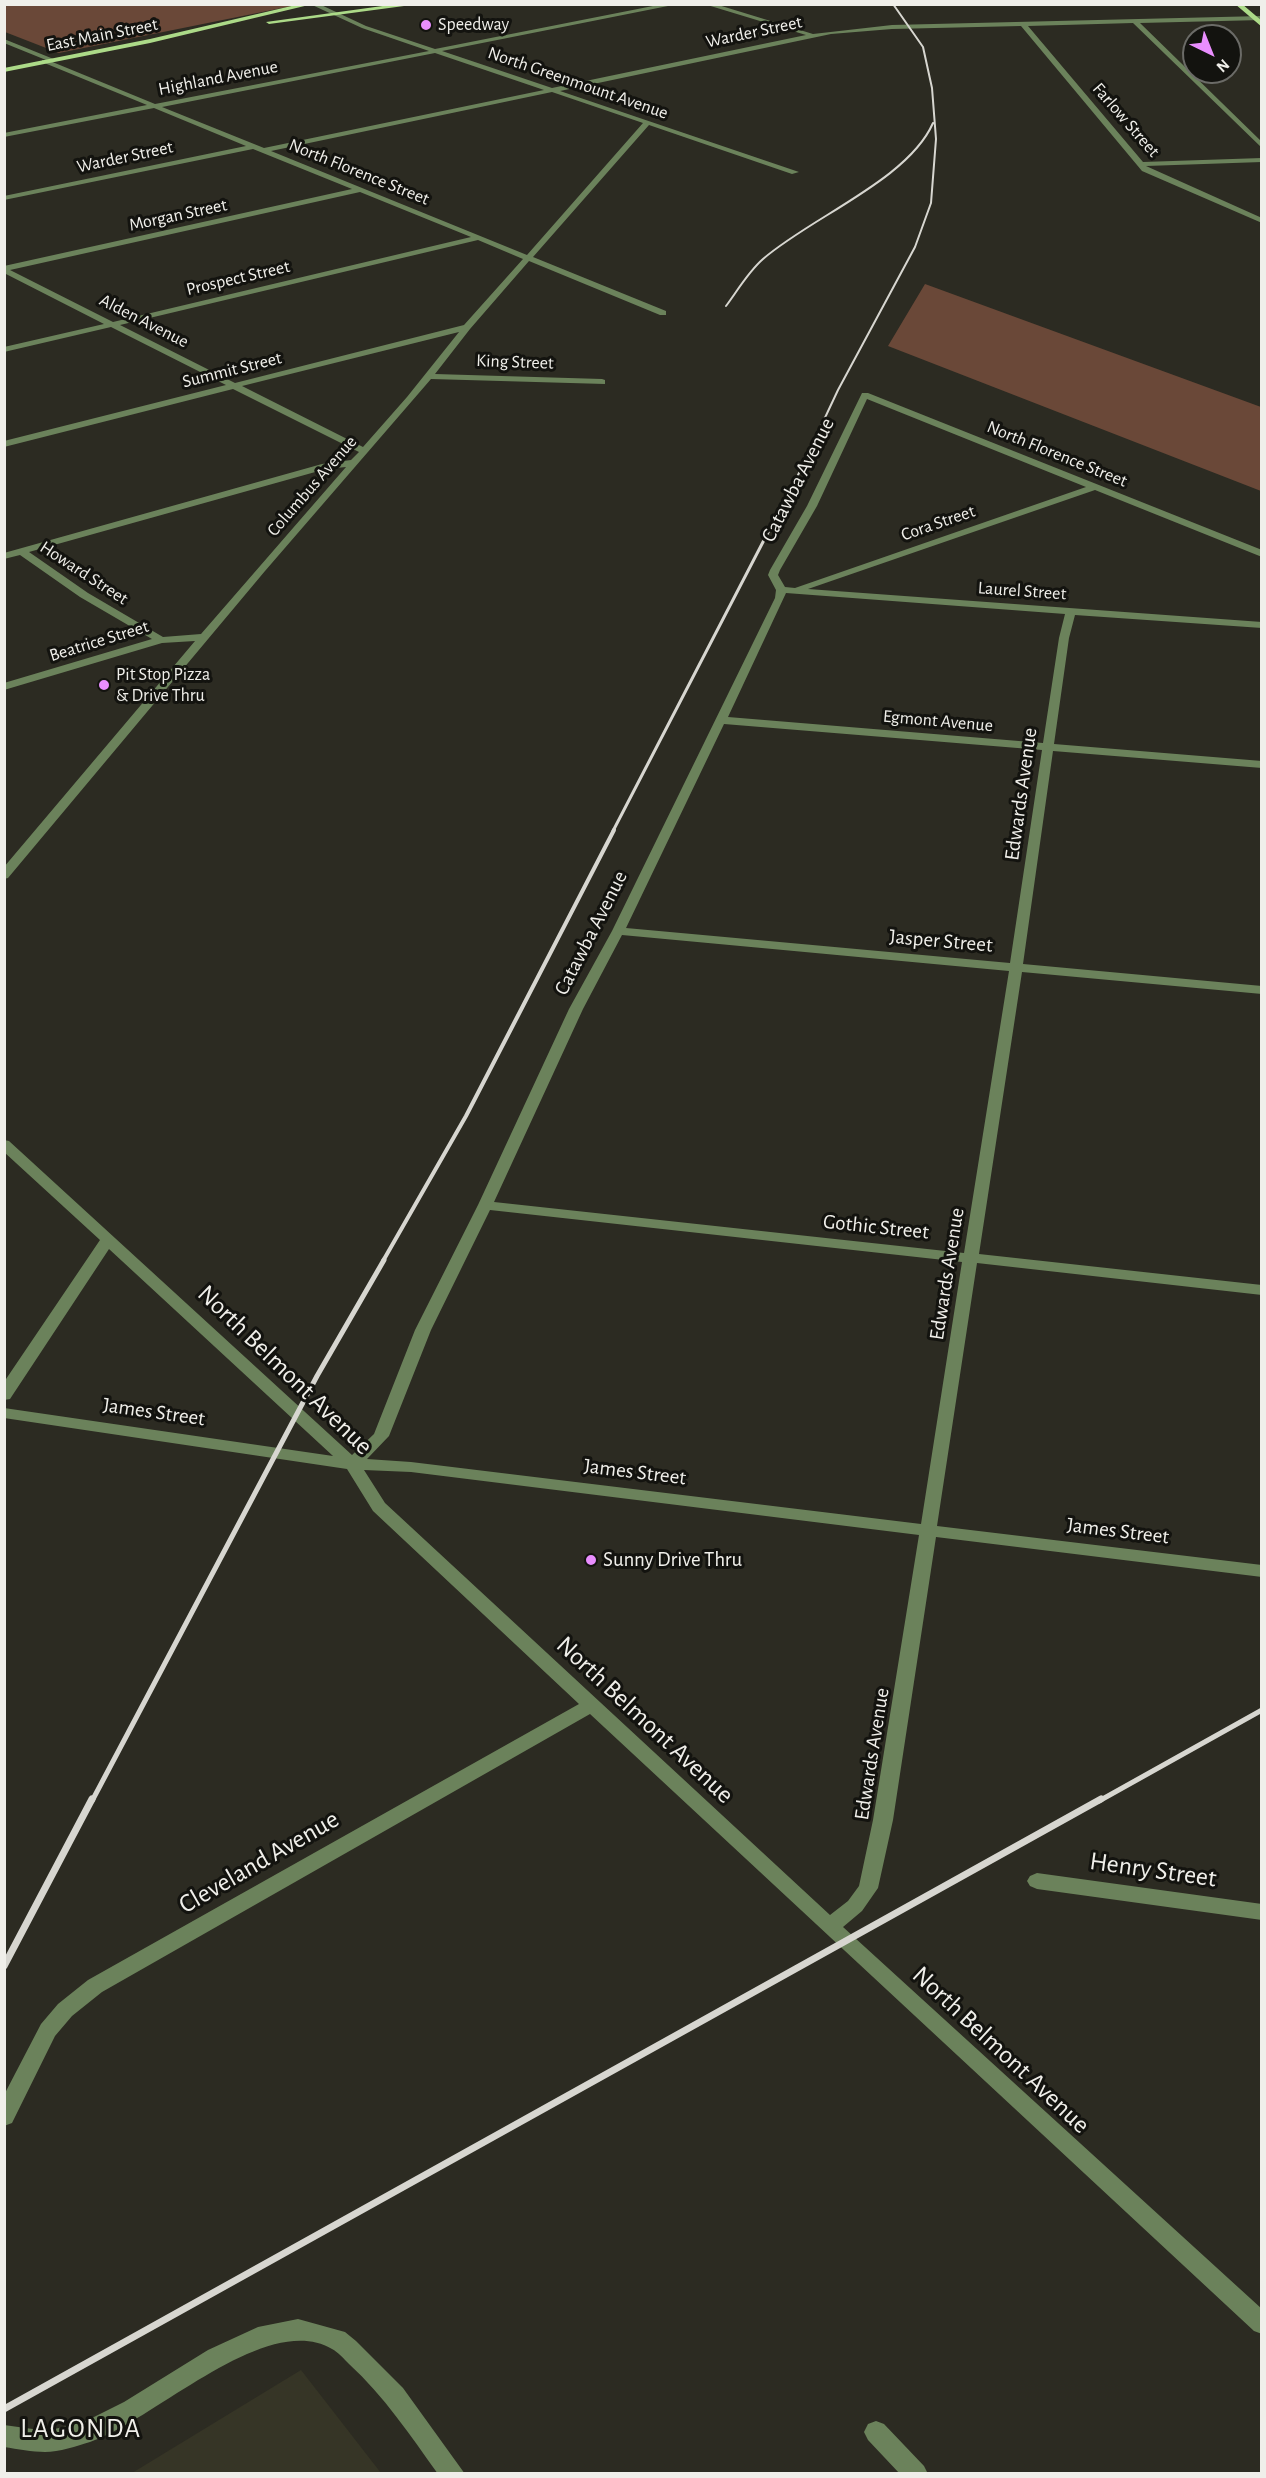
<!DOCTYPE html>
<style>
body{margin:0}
#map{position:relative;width:1266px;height:2478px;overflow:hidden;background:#2c2b22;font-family:"Alegreya Sans",sans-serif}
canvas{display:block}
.frame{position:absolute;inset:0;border:6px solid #f0efea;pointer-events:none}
.north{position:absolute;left:1182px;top:24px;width:60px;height:60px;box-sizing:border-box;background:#13130f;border:2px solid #6b6b67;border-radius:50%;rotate:137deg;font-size:16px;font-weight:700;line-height:24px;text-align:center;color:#f0efea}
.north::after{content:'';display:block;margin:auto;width:21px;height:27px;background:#e98efe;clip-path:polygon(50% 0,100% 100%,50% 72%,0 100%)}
</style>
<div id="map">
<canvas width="1266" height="2478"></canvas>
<div class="frame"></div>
<div class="north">N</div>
</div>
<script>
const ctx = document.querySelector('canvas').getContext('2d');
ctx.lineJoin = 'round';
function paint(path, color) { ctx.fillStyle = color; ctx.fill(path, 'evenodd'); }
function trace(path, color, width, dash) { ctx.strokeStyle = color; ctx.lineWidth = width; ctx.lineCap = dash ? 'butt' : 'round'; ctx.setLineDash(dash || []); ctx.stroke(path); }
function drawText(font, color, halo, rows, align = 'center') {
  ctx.font = font + ' "Alegreya Sans",sans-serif'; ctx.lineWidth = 6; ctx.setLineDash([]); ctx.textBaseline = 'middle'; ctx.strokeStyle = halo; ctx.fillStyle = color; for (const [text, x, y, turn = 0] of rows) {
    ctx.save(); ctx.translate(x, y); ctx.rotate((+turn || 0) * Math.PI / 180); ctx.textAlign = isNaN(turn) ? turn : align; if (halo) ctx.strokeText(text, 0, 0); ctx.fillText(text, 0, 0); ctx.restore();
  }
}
paint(new Path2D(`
 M 301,2370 L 381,2473 L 132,2473 Z`), '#363526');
paint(new Path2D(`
 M 4,5 L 5,4 L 297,5 L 59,53 L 5,32 Z
 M 925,284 L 1261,407 L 1261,491 L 888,346 Z`), '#6a4838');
paint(new Path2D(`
 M 310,4 L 319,4 L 366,26 L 435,49 L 663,4 L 678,4 L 442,51 L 552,88 L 806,35 L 704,4 L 715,4 L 813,34 L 892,25 L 1262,16 L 1262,20 L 1140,23 L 1262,142 L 1262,148 L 1133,23 L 1028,26 L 1143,162 L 1262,158 L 1262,162 L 1146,166 L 1262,218 L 1262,223 L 1142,171 L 1021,26 L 892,29 L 831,34 L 560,91 L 799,172 L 792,174 L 649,125 L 533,257 L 666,311 L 666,315 L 660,315 L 529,261 L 470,329 L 435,374 L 602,379 L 605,380 L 605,384 L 431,379 L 265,571 L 8,878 L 4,879 L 4,867 L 195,641 L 162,643 L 4,690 L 4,683 L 152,639 L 80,597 L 20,555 L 4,559 L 4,553 L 322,464 L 351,460 L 359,452 L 233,389 L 4,447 L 4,441 L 226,385 L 111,327 L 4,352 L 4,347 L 104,324 L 4,273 L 4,266 L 352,189 L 253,149 L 4,200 L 4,196 L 246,146 L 154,108 L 4,137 L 4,133 L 147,105 L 42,62 L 42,60 L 46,60 L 4,43 L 4,39 L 56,60 L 50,61 L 155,104 L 429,51 L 362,28 ZM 435,53 L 544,90 L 264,148 L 162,107 ZM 552,92 L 643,123 L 527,255 L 271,151 ZM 360,192 L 471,237 L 113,322 L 10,270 ZM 478,240 L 523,259 L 464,325 L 235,383 L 120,325 ZM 459,332 L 407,397 L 363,447 L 242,386 ZM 346,467 L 201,634 L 163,637 L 88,593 L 29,552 L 326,469 Z
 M 862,393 L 868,393 L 1262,550 L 1262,557 L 1095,490 L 808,589 L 1262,622 L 1262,628 L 1075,615 L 1069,638 L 1054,744 L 1262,761 L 1262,768 L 1053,751 L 1023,964 L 1262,986 L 1262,994 L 1022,972 L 979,1254 L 1262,1285 L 1262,1295 L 977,1263 L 937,1526 L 1262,1565 L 1262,1577 L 936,1537 L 893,1820 L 878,1888 L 862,1911 L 843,1927 L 1262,2309 L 1262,2334 L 1254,2331 L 590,1714 L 102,1992 L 72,2016 L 55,2036 L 12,2123 L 4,2126 L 4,2095 L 41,2024 L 58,2004 L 88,1980 L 579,1704 L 373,1511 L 347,1469 L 4,1418 L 4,1408 L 333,1456 L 109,1249 L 10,1399 L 4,1400 L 4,1382 L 100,1240 L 4,1152 L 4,1140 L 9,1141 L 352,1455 L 374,1434 L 415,1330 L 478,1205 L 569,1009 L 612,931 L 775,598 L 776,590 L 768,575 L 770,570 L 807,506 ZM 867,399 L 1086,487 L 795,588 L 785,587 L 778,575 L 780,570 L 817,506 ZM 786,593 L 1065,614 L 1059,638 L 1043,743 L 728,717 ZM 724,724 L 1042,750 L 1010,963 L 626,928 ZM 622,935 L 1009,971 L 964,1253 L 494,1202 L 583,1009 ZM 490,1210 L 962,1262 L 921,1524 L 411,1462 L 367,1459 L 389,1436 L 431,1330 ZM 364,1470 L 411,1472 L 919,1535 L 873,1820 L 859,1886 L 848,1901 L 830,1915 L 385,1503 Z
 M 1037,1873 L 1262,1904 L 1262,1920 L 1037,1889 L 1030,1886 L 1027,1881 L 1030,1876 Z
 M 298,2319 L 345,2332 L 356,2341 L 403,2388 L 465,2474 L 438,2474 C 410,2435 384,2396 349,2364 C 344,2359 338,2352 332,2349 C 266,2310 154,2421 90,2442 C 77,2446 59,2452 45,2452 C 32,2452 18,2449 4,2447 L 4,2425 L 47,2431 L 86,2421 L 124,2402 L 208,2350 L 258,2327 Z
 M 876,2421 L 884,2424 L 924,2466 L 928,2474 L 900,2474 L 868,2440 L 864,2432 L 868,2424 Z`), '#6b825b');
paint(new Path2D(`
 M 300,4 L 313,4 L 150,43 L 4,72 L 4,68 L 150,39 Z
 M 397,4 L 419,4 L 269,24 L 266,22 Z
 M 1235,4 L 1242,4 L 1262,21 L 1262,27 Z`), '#acda88');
trace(new Path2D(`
 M 726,306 C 738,290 748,272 763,259 C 811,217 908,180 933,123
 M 791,490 L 838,390 L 915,247 L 931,203 L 936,139 L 932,88 L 923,47 L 893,4`), '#d7d6d0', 2);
trace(new Path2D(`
 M 613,831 L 791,488`), '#d7d6d0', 3);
trace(new Path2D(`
 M 383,1261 L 466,1116 L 614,830`), '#d7d6d0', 4);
trace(new Path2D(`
 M 92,1801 L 317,1376 L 384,1260
 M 1099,1801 L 1262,1710`), '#d7d6d0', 5);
trace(new Path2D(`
 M 4,1966 L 92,1799
 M 4,2409 L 1101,1799`), '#d7d6d0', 7);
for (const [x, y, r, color] of [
 [426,25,6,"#e98efe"],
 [104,685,6,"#e98efe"],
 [591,1560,6,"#e98efe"]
]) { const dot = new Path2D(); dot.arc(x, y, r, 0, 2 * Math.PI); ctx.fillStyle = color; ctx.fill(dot); trace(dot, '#13130f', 2); }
drawText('18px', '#f0efea', '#13130f', [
 ["Speedway",438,25],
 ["Pit Stop Pizza",116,675],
 ["& Drive Thru",116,696]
], 'left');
drawText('18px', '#f0efea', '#13130f', [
 ["Warder Street",754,32,-12],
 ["East Main Street",102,35,-11],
 ["Highland Avenue",218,78,-11],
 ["North Greenmount Avenue",578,83,19],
 ["Farlow Street",1126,120,49],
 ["Warder Street",125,157,-12],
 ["North Florence Street",359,172,22],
 ["Morgan Street",178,215,-12],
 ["Prospect Street",238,278,-13],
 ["Alden Avenue",144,321,27],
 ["King Street",515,362,2],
 ["Summit Street",232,370,-14],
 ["North Florence Street",1057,454,22],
 ["Columbus Avenue",312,486,-49],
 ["Cora Street",938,523,-19],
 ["Howard Street",84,573,33],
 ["Laurel Street",1022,591,4],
 ["Beatrice Street",99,641,-17],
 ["Egmont Avenue",938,721,5]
]);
drawText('21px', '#f0efea', '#13130f', [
 ["Catawba Avenue",798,480,-63],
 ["Edwards Avenue",1021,794,-82],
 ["Catawba Avenue",591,933,-63],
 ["Jasper Street",941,941,5],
 ["Gothic Street",876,1227,6],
 ["Edwards Avenue",947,1274,-81],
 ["James Street",154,1412,8],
 ["James Street",635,1472,7],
 ["James Street",1118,1531,7],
 ["Edwards Avenue",872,1754,-81]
]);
drawText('21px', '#f0efea', '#13130f', [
 ["Sunny Drive Thru",603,1560]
], 'left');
drawText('26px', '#f0efea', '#13130f', [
 ["North Belmont Avenue",285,1370,44],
 ["North Belmont Avenue",645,1720,43],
 ["Cleveland Avenue",259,1862,-30],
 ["Henry Street",1153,1870,8],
 ["North Belmont Avenue",1001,2050,43]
]);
ctx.letterSpacing = '1.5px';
drawText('27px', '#f0efea', '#13130f', [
 ["LAGONDA",81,2429]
]);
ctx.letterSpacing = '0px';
</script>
